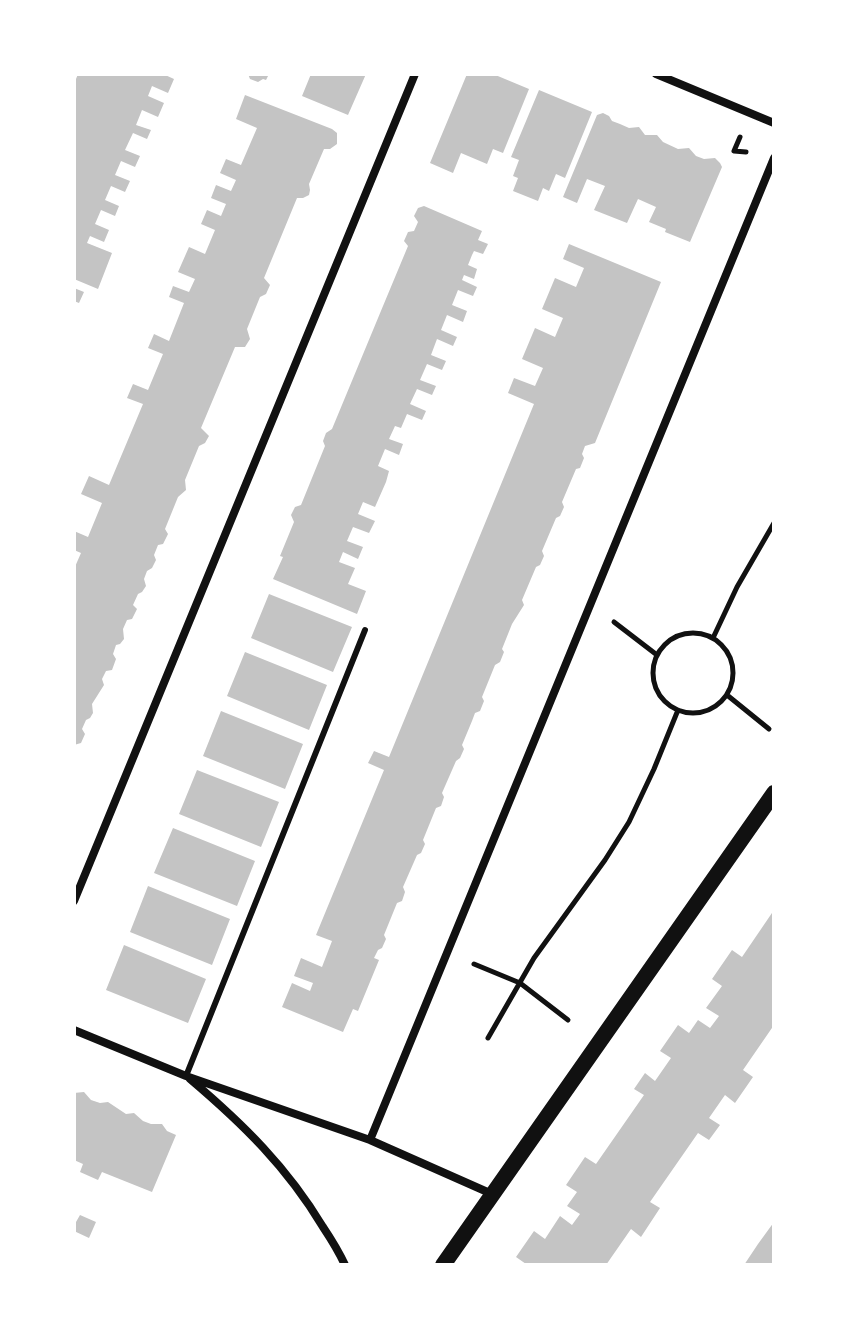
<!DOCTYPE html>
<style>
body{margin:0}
#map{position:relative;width:848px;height:1339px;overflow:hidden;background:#fff;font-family:Cabin,sans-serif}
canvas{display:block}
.frame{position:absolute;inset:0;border:76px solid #fff;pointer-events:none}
</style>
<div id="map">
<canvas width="848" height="1339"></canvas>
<div class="frame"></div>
</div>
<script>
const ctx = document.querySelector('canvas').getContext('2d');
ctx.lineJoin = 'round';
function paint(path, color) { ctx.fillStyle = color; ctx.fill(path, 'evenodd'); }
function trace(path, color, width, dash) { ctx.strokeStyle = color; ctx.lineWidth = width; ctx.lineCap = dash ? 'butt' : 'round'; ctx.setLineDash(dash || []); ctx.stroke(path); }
paint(new Path2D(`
 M 78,74 L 163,74 L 174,79 L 168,93 L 152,86 L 148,96 L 164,103 L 158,117 L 142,110 L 136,125 L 151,130 L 147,139 L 133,133 L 125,150 L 140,156 L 135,167 L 121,161 L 115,175 L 130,181 L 125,192 L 111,186 L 105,200 L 119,206 L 115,216 L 101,210 L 95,224 L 109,230 L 104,242 L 90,236 L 87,243 L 112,253 L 98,289 L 74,279 L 74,84 Z
 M 248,74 L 269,74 L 266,80 L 263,79 L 258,82 L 250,79 Z
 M 311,74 L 366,74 L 348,115 L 302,96 Z
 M 467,74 L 493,74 L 529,89 L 503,153 L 493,149 L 487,164 L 461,153 L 453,173 L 430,163 Z
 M 539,90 L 592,112 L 565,178 L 556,174 L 549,191 L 543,188 L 538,201 L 513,191 L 518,178 L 513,176 L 519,160 L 511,157 Z
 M 245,95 L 332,129 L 337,133 L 337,144 L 330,149 L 324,149 L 309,184 L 310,190 L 309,195 L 303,198 L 297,198 L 264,278 L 270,285 L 266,294 L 260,297 L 247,329 L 250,339 L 245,347 L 235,347 L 201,428 L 209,436 L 205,443 L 199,446 L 185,480 L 186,490 L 178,497 L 165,529 L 168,534 L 163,544 L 158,545 L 154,555 L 156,560 L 152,568 L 147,571 L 144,579 L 146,586 L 142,592 L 138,594 L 133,605 L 137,609 L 132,619 L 127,620 L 123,629 L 124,639 L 120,644 L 116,645 L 113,654 L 116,659 L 112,670 L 106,671 L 102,679 L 104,685 L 92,704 L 93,713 L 90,718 L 86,720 L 82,729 L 85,734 L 81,743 L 74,745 L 74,569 L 81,553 L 74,550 L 74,531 L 88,537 L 102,503 L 81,494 L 89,476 L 109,485 L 143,404 L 127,398 L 133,384 L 148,390 L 163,354 L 148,348 L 154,334 L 169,341 L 184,303 L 169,297 L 173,286 L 189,292 L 195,279 L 178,272 L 189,247 L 205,254 L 215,230 L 201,224 L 207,210 L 221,216 L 226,204 L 211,198 L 216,185 L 231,191 L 236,180 L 220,173 L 226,159 L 241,165 L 257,128 L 236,119 Z
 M 603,113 L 609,116 L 612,121 L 620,124 L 629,128 L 639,127 L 645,135 L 657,135 L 663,142 L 678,149 L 689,148 L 696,156 L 704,159 L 715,158 L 720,163 L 722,167 L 690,242 L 665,232 L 666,229 L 649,222 L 656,207 L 638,199 L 627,223 L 594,210 L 605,186 L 587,179 L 577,203 L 563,197 L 597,115 Z
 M 424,206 L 482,231 L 478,240 L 488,244 L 483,254 L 474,251 L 472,255 L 468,265 L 477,269 L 474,279 L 464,275 L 462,280 L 477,287 L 473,296 L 458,290 L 452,305 L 467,311 L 463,322 L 447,315 L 441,330 L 457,337 L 453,346 L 437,339 L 431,355 L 446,361 L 442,370 L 427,364 L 420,380 L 436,386 L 432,395 L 417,389 L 410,404 L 426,411 L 422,420 L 407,414 L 401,428 L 395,426 L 389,439 L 403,444 L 399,455 L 385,449 L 378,466 L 389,471 L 386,482 L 375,507 L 363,502 L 358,514 L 375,521 L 369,533 L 353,527 L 347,541 L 363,547 L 358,559 L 343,552 L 339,562 L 355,568 L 348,584 L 366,591 L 357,614 L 273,579 L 283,557 L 280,556 L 294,522 L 291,515 L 295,507 L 301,505 L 325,446 L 323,441 L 326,433 L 332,429 L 383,306 L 408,246 L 404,241 L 408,232 L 414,231 L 418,222 L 414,216 L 418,208 Z
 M 569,244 L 661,282 L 595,443 L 585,446 L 582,454 L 584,458 L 580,468 L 576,469 L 562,502 L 564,507 L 560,516 L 556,518 L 542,551 L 544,556 L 540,565 L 536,567 L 522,600 L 524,605 L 512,624 L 502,649 L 504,652 L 500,662 L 495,665 L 482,697 L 484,701 L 480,711 L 475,713 L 472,721 L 462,745 L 464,749 L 460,758 L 456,761 L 442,793 L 444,797 L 441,806 L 436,808 L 423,840 L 425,844 L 421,853 L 417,855 L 403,887 L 405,892 L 402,901 L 397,903 L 384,935 L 386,939 L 382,948 L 378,950 L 374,958 L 379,960 L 358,1011 L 353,1009 L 343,1032 L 282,1007 L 292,983 L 310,991 L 313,983 L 294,976 L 301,958 L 322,967 L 332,941 L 316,935 L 384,770 L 368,763 L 374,751 L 389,757 L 534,404 L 508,393 L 514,378 L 535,386 L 543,368 L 522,359 L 535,328 L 555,337 L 563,318 L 542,309 L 555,278 L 576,287 L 584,268 L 563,259 Z
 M 74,288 L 84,292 L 79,303 L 74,301 Z
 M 269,594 L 352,627 L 333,672 L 251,638 Z
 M 245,652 L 327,685 L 309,730 L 227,696 Z
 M 221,711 L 303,744 L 285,789 L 203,756 Z
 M 197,770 L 279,802 L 261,847 L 179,814 Z
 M 173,828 L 255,861 L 237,906 L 154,873 Z
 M 148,886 L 230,919 L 212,965 L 130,932 Z
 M 774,910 L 774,1025 L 743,1070 L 753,1077 L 735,1103 L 725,1095 L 709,1118 L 720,1125 L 709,1140 L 698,1133 L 650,1202 L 660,1208 L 641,1237 L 631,1229 L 606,1265 L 525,1265 L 526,1264 L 516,1257 L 534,1231 L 545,1239 L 560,1216 L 572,1225 L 580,1214 L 567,1206 L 577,1192 L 566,1185 L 585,1157 L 596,1164 L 644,1095 L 634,1089 L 645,1073 L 655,1081 L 671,1058 L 660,1051 L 678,1025 L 689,1033 L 698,1020 L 710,1028 L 719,1016 L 706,1008 L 722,986 L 712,979 L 732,950 L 742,957 Z
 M 124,945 L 206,979 L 188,1023 L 106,990 Z
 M 84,1092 L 91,1100 L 100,1103 L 108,1102 L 126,1114 L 134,1113 L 143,1121 L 151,1124 L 162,1124 L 167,1131 L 176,1135 L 152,1192 L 102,1172 L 98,1180 L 80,1172 L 83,1164 L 74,1160 L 74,1093 Z
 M 80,1215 L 96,1222 L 89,1238 L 74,1231 L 74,1222 L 76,1222 Z
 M 774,1222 L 774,1265 L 744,1265 L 758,1244 Z`), '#c4c4c4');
trace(new Path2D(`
 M 740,137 L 734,151 L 746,152
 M 614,622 L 657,655
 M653 673a40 40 0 1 1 80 0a40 40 0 1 1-80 0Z
 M 713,638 L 737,587 L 774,523
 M 727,695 L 769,729
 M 474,964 L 520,983 L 568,1020
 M 488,1038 L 534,958 L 605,860 L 629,822 L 654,769 L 678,710`), '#111', 5);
trace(new Path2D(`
 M 186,1076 L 365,630`), '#111', 6);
trace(new Path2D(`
 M 656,74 L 774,123
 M 74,901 L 415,74
 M 74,1030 L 186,1076 L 370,1140 L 492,1194
 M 190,1079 C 243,1124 287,1167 323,1227 C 331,1239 339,1252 345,1265
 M 370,1140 L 774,158`), '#111', 8);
trace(new Path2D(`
 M 443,1265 L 774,793`), '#111', 16);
</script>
